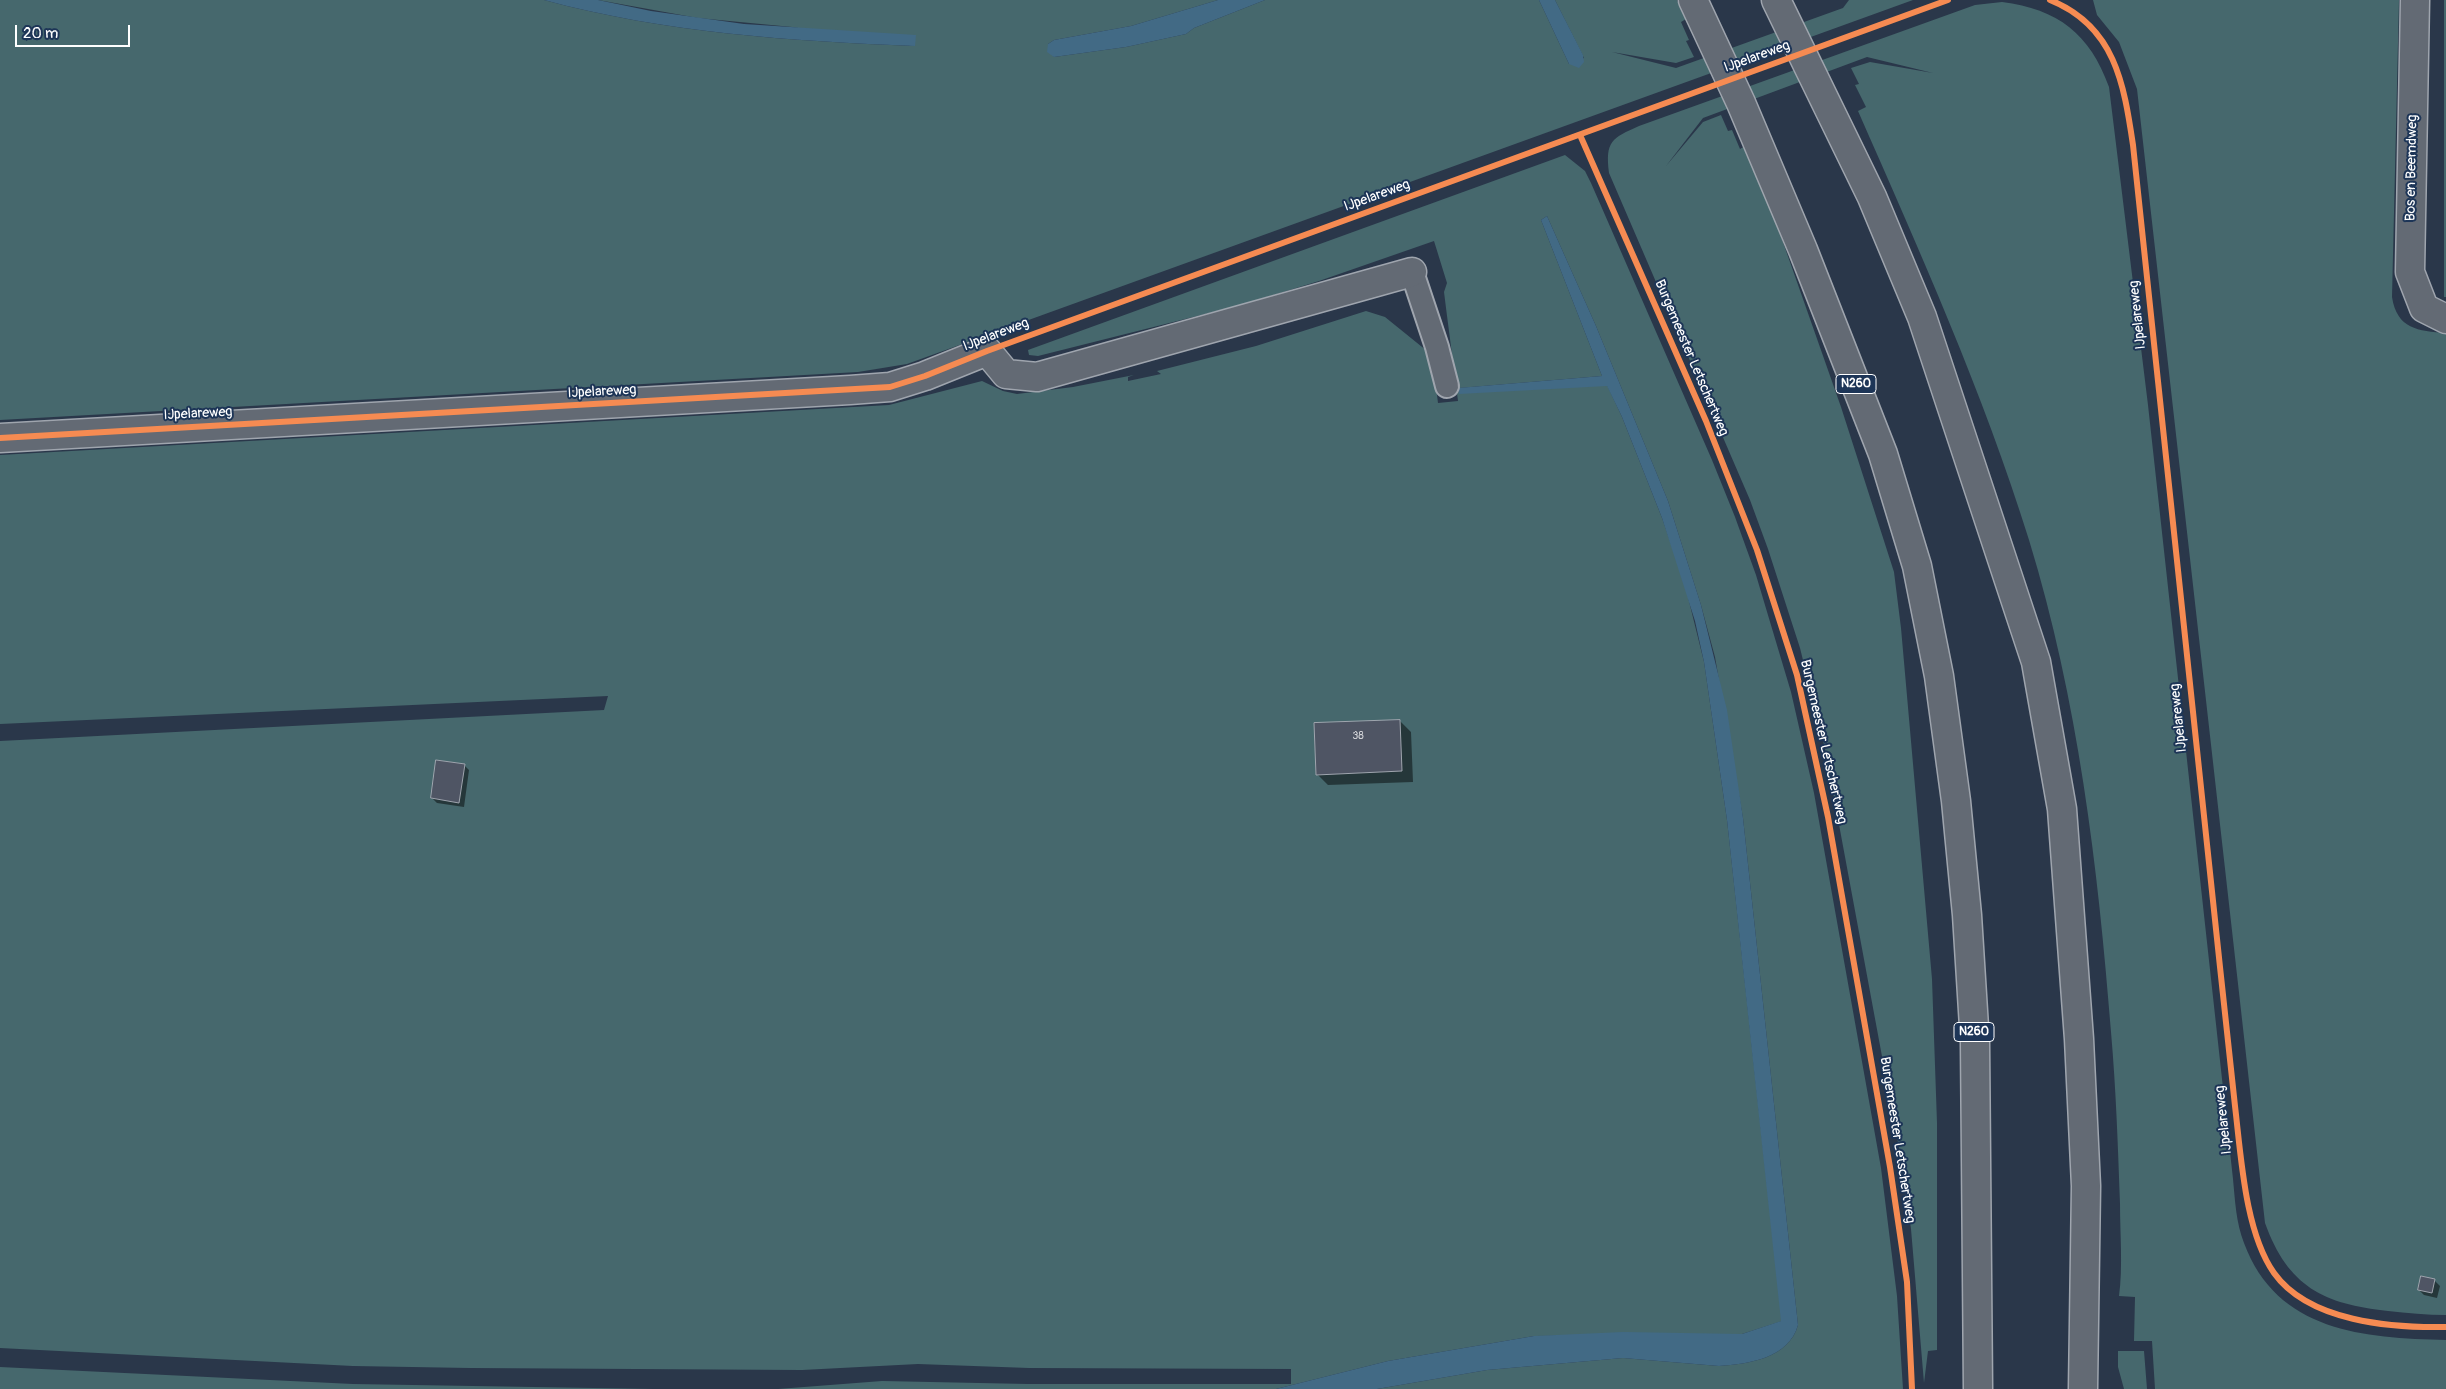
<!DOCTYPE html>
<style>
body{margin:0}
#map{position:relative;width:2446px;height:1389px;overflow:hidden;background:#2a374a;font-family:Pangolin,sans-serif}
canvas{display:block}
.scale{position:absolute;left:15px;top:25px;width:115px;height:22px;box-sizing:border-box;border:2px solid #fff;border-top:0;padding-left:6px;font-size:15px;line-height:18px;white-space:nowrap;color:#fff;-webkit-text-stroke:4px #1d3557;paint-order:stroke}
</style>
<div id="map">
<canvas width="2446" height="1389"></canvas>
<div class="scale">20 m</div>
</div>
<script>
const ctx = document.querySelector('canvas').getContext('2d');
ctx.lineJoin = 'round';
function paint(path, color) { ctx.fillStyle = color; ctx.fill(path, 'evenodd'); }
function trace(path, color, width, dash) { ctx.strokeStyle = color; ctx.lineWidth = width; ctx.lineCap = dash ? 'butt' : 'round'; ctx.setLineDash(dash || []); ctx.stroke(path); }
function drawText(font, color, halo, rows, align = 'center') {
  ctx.font = font + ' Pangolin,sans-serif'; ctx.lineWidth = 4; ctx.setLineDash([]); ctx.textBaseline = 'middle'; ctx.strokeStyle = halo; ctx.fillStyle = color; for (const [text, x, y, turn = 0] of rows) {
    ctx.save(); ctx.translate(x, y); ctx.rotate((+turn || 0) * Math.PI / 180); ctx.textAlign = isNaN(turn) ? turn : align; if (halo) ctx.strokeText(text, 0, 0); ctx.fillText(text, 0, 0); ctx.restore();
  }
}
paint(new Path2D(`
 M 0,0 L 544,0 C 666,33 789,41 915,46 L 792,27 L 698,18 L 598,0 L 1218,0 L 1131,26 L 1054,40 L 1048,44 L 1054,57 L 1126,47 L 1186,34 L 1194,28 L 1265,0 L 1539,0 L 1569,64 L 1584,58 L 1555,0 L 1677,0 L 1686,19 L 1681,22 L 1689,40 L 1686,41 L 1694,57 L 1676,63 L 1612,52 L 1676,68 L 1843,8 L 1849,0 L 1913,0 L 907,364 L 858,372 L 0,420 Z
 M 2093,0 L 2399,0 L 2392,297 C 2397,329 2418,331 2446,333 L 2446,1315 C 2427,1315 2407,1313 2388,1311 C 2324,1304 2288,1287 2265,1223 L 2137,89 L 2119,42 L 2097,15 ZM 2421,1276 L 2435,1279 L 2432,1293 L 2418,1290 Z
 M 2444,0 L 2446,0 L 2446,297 L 2444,297 Z
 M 2002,2 C 2058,9 2090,34 2109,87 L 2148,405 L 2233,1179 C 2235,1200 2236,1223 2244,1243 C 2277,1332 2364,1338 2446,1340 L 2446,1389 L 2155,1389 L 2152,1341 L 2134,1341 L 2135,1297 L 2119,1296 C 2123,1268 2120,1234 2120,1204 C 2118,1147 2116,1089 2111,1032 C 2098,866 2078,700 2029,540 C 1983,392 1920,252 1858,111 L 1866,107 L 1855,85 L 1859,84 L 1851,68 L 1870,62 L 1933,73 L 1867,57 L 1703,118 L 1666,166 L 1703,122 L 1721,115 L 1728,131 L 1732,130 L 1740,149 L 1745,146 L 1765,191 L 1841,407 L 1894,572 L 1901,628 L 1932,979 L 1937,1123 L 1937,1350 L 1928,1351 L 1924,1383 L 1911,1229 L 1899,1148 L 1825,749 L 1800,648 L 1768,549 L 1750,500 L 1609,173 C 1605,141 1612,138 1639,126 L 1975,5 Z
 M 1565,155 L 1585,171 L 1591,183 L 1712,460 L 1735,517 L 1756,575 L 1791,692 L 1814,793 L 1881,1168 L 1897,1296 L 1903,1389 L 1377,1389 L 1487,1370 L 1623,1358 L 1719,1366 C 1749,1364 1789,1358 1798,1325 L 1743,818 L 1715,657 L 1701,605 L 1668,501 L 1596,326 L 1547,216 L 1541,220 L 1602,376 L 1459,388 L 1607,385 L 1622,417 L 1662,518 L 1684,581 L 1704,662 L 1727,820 L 1782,1321 L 1742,1334 L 1534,1336 L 1388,1361 L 1276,1389 L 778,1389 L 882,1381 L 1028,1384 L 1291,1384 L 1291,1369 L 1029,1368 L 918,1364 L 802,1370 L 470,1368 L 353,1366 L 0,1348 L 0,741 L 604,710 L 608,696 L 0,724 L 0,455 L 889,405 L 982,381 L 1003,391 L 1017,394 L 1073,387 L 1134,375 L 1128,377 L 1128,381 L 1161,374 L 1157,371 L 1256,346 L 1366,311 L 1385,317 L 1432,355 L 1438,403 L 1458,401 L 1446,308 L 1444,292 L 1447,283 L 1434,241 L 1319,281 L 1241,305 L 1038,356 L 1029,355 L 1028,350 ZM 1400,720 L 1402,771 L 1316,775 L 1314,723 ZM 436,760 L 465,764 L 459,803 L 431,798 Z
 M 2118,1351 L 2144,1351 L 2147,1389 L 2124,1389 L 2118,1367 Z
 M 0,1367 L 353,1384 L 654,1389 L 0,1389 Z`), '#46686d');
paint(new Path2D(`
 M 544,0 L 598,0 L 651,11 L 744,24 L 916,35 L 915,46 C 790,41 666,33 544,0 Z
 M 1218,0 L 1265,0 L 1194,28 L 1186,34 L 1126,47 L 1054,57 L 1047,52 L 1048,44 L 1054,40 L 1131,26 Z
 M 1539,0 L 1555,0 L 1583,55 L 1584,62 L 1579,68 L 1569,64 Z
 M 1547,216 L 1596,326 L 1668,501 L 1701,605 L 1727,710 L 1743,818 L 1798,1325 C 1789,1358 1749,1364 1719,1366 L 1623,1358 L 1487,1370 L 1377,1389 L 1276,1389 L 1388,1361 L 1534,1336 L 1623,1332 L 1742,1334 L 1781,1321 L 1727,820 L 1704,662 L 1695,621 L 1662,518 L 1622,417 L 1607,386 L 1459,394 L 1458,388 L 1602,376 L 1541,220 Z`), '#426a85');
paint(new Path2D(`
 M 1400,721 L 1411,732 L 1413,782 L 1328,785 L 1317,774 Z
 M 464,765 L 469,770 L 464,807 L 437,803 L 432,798 Z
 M 2434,1280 L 2440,1286 L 2437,1298 L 2424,1295 L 2419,1290 Z`), '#0007');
const building = new Path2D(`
 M 1400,720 L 1402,771 L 1316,775 L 1314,723 Z
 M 436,760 L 465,764 L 459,803 L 431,798 Z
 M 2421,1276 L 2435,1279 L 2432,1293 L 2418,1290 Z`);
paint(building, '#4f5564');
trace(building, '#9fa5ae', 1);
const service = new Path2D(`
 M 1412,272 L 1437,347 L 1447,386`);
const minor = new Path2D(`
 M 2415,0 L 2410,272 L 2424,308 L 2446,319
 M 0,438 L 850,390 L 890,387 L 925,376 L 987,351 L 1006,374 L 1037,377 L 1412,272`);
const primary = new Path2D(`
 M 1693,0 L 1741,103 L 1803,250 L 1883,454 L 1917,566 L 1939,676 L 1956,801 L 1967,915 L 1975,1043 L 1978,1389
 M 1776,0 L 1872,197 L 1922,317 L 2036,662 L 2062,809 L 2079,1039 L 2086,1186 L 2083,1389`);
trace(service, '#9fa5ae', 26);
trace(minor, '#9fa5ae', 31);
trace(primary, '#9fa5ae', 31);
trace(service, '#636a74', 22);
trace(minor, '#636a74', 28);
trace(primary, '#636a74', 28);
trace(new Path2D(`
 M 2050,0 C 2115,26 2124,84 2133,145 C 2161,419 2189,693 2220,967 C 2225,1013 2230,1060 2235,1106 C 2241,1156 2245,1232 2274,1273 C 2309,1322 2392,1328 2446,1327
 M 1580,135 L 1706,421 L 1757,550 L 1797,675 L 1828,817 L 1890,1167 L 1907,1282 L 1912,1389
 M 0,438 L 890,387 L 925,376 L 987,351 L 1948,0`), '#f68b52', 6);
drawText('11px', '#d3d4d8', null, [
 ["38",1358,736]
]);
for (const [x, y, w] of [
 [1856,384,40],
 [1974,1032,40]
]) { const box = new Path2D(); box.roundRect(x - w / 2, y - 9.5, w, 19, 4); ctx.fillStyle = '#1d3557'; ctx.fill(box); trace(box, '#fff', 1); }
drawText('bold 12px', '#fff', null, [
 ["N260",1856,384],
 ["N260",1974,1032]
]);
drawText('14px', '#fff', '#1d3557', [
 ["IJpelareweg",1757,57,-20],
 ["Bos en Beemdweg",2412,168,-89],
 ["IJpelareweg",1377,196,-20],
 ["IJpelareweg",2138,315,-96],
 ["IJpelareweg",996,335,-21],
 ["Burgemeester Letschertweg",1691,358,67],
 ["IJpelareweg",602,392,-3],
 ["IJpelareweg",198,414,-3],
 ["IJpelareweg",2179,718,-96],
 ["Burgemeester Letschertweg",1823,742,77],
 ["IJpelareweg",2224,1120,-96],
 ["Burgemeester Letschertweg",1897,1140,81]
]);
</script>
